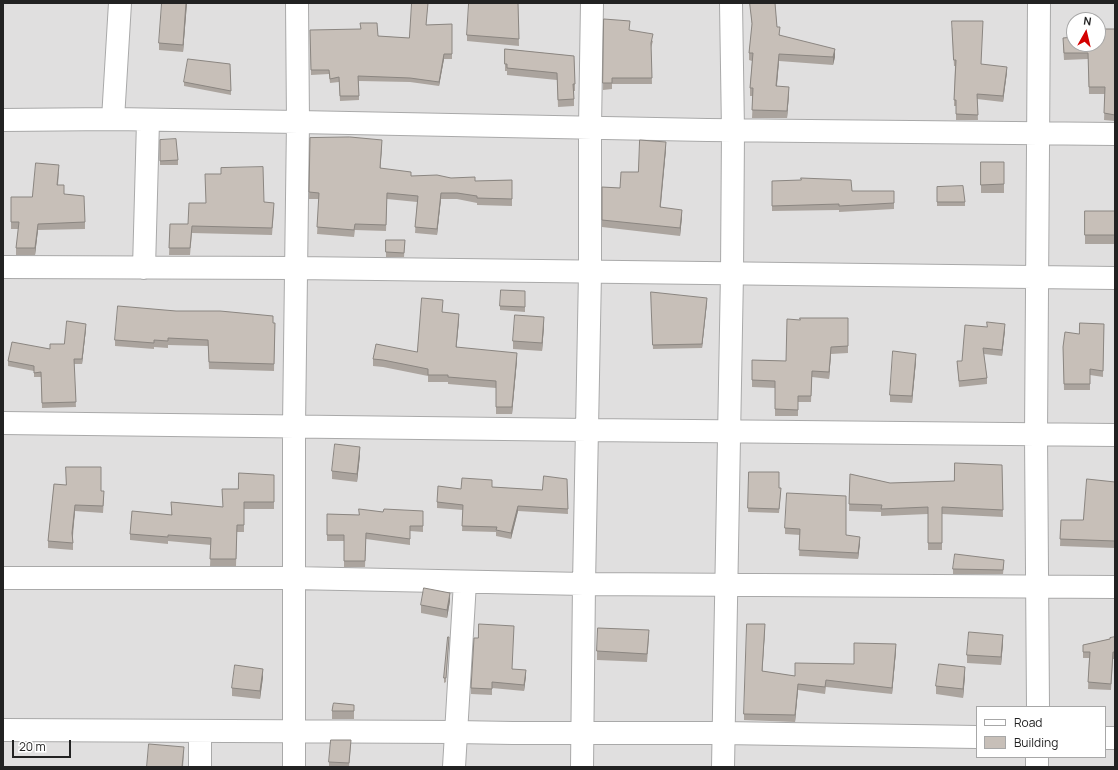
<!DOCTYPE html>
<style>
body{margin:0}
#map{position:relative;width:1118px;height:770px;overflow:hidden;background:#f2efe9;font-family:Manrope,sans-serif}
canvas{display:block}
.frame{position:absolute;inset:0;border:4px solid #222;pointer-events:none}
.legend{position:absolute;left:976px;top:706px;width:130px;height:52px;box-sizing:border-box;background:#fff;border:1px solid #a7a7a7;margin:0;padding:5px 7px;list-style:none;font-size:12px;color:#222}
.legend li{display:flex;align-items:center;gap:8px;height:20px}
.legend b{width:20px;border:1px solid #a7a7a7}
.north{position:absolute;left:1066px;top:12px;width:40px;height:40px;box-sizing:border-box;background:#fff;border:1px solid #a7a7a7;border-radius:50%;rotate:8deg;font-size:11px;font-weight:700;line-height:16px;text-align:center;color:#222}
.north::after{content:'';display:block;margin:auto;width:14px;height:18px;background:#d40000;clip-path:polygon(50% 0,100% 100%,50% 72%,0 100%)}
.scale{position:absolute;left:12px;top:740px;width:59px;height:18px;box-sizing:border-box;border:2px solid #222;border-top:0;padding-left:5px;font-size:12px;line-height:14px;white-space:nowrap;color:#222;-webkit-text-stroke:3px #fff;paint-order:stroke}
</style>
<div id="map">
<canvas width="1118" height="770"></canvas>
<div class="frame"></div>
<ul class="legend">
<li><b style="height:5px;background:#fff"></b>Road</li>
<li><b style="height:11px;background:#c7bfb8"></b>Building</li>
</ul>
<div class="north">N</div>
<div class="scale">20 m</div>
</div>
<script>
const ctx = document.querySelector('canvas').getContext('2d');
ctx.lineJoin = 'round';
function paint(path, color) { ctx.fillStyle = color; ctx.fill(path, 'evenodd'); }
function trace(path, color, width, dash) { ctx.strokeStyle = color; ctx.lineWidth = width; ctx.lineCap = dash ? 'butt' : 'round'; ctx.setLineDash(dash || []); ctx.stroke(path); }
paint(new Path2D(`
 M 3,3 L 1115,3 L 1115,767 L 3,767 ZM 1074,20 L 1098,20 L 1098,44 L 1074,44 ZM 977,707 L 1105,707 L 1105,757 L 977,757 Z`), '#e0dfdf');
const minor = new Path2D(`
 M 113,119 L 120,3
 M 3,120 L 113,119 L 298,122 L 707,130 L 1115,134
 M 3,267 L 295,268 L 1115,278
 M 144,268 L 148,121
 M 3,423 L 587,430 L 1115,435
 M 3,578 L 293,578 L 584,584 L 1115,587
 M 1038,707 L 1036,435 L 1039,3
 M 3,730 L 455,732 L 513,733 L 723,733 L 977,737
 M 1105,738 L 1115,738
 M 200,767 L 200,731
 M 294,767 L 294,426 L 298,122 L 297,3
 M 454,767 L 465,582
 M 582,767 L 584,584 L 590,273 L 590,127 L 592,3
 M 723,767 L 732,273 L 733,131 L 731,3
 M 1037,767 L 1037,757`);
trace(minor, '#a9a9a9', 24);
trace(minor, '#fff', 22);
paint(new Path2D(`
 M 187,3 L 183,52 L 159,50 L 159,43 Z
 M 428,3 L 426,25 L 452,24 L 452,59 L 444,59 L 439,86 L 410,82 L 359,81 L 359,100 L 340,101 L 339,82 L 330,83 L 329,74 L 311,75 L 310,30 L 378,36 L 409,38 Z
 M 518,3 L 519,46 L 467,41 L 467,35 Z
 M 750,3 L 775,3 L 777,27 L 780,36 L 835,57 L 833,65 L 779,61 L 777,86 L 789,94 L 787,118 L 752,118 L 753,96 L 750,96 L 750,88 L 752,61 L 749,60 L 749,53 L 752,27 Z
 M 604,19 L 653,41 L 651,48 L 652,84 L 612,84 L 612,89 L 603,90 Z
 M 952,27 L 981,64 L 1007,72 L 1003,102 L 977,99 L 978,120 L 956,120 L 956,106 L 954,106 L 955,66 L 954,66 Z
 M 1115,29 L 1115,121 L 1104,120 L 1105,94 L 1089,94 L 1088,59 L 1064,60 L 1063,44 L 1074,44 Z
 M 505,49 L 574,56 L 575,84 L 575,91 L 574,91 L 574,106 L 558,107 L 557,80 L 507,75 L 507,71 L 505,71 Z
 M 230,64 L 231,95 L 184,86 L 184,82 Z
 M 310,138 L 382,146 L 380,168 L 411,176 L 451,178 L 475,181 L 512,180 L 512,206 L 477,205 L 477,203 L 457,199 L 441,199 L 437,235 L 415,233 L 417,202 L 387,199 L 386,231 L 355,230 L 354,237 L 317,234 L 319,199 L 309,199 Z
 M 160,140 L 178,160 L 178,165 L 160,165 Z
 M 666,149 L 660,207 L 682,217 L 680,236 L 602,227 L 602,187 L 620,188 L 638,172 Z
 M 981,162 L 1004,162 L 1004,193 L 981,193 Z
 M 59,172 L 58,185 L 85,222 L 85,229 L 38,230 L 35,255 L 16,255 L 16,248 L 19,229 L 11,229 L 11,197 L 32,197 Z
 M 772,181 L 852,191 L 894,191 L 894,209 L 839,212 L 839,210 L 772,211 Z
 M 937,187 L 965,202 L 965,206 L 937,206 Z
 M 264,202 L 274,210 L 272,235 L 192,233 L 190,255 L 169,255 L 170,224 L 188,224 Z
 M 1085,211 L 1115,211 L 1115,244 L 1085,244 Z
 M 386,240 L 405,240 L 404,257 L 386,257 Z
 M 525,291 L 525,312 L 500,310 L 500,306 Z
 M 651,292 L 707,302 L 702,348 L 653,349 Z
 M 442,312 L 459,320 L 456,347 L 517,360 L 512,414 L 496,414 L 496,388 L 448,384 L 448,382 L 428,382 L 428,376 L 383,367 L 373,366 L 373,359 L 417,352 Z
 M 848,318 L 848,353 L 831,354 L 829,379 L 812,377 L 811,402 L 798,402 L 798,416 L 775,416 L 775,388 L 752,387 L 752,360 L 786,361 L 800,320 Z
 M 275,323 L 274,371 L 209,369 L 208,346 L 168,345 L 168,348 L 154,347 L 154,349 L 115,346 L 115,340 Z
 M 1104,324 L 1103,377 L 1090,375 L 1090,390 L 1064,390 L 1063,347 L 1079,334 Z
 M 544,326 L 542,351 L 513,349 L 513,341 Z
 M 86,329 L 82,364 L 74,364 L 76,407 L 42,408 L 41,377 L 34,377 L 34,371 L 8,366 L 8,361 L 50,349 L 64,344 Z
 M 1005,330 L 1002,356 L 984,354 L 987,378 L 987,384 L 959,387 L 957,361 L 962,361 Z
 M 916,361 L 912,403 L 890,402 L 890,395 Z
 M 360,455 L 357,482 L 332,479 L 332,471 Z
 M 1002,465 L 1003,517 L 942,514 L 942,550 L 928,550 L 928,514 L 881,516 L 881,512 L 849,511 L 850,474 L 890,483 L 954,481 Z
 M 749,472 L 779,488 L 781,492 L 779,513 L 748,512 Z
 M 274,475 L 274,509 L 244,509 L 244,532 L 237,532 L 236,566 L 210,566 L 211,545 L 168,541 L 168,544 L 130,540 L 130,534 L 171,515 L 171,502 L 223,507 L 222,489 L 238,489 Z
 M 567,479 L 568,514 L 518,511 L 511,539 L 496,536 L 496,532 L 462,531 L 463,510 L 437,508 L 437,502 L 461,489 L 492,487 L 542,490 Z
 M 1115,482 L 1115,548 L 1060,546 L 1061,520 L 1083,520 Z
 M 54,484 L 101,491 L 104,498 L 103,513 L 75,511 L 73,536 L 73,550 L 48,548 L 48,541 Z
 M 846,496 L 846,535 L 860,543 L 858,559 L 799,556 L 800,535 L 785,534 L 785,528 Z
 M 423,511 L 423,532 L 410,531 L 410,545 L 366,539 L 365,567 L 344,567 L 344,541 L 327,541 L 327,514 L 359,515 L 383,512 Z
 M 1004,564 L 1003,574 L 953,574 L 953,569 Z
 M 450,601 L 447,618 L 421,613 L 421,605 Z
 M 765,630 L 762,671 L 795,676 L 854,664 L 896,651 L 892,694 L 826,687 L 825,694 L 798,690 L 795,722 L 744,720 L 744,714 Z
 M 448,637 L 446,682 L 444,683 L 444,678 Z
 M 1115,637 L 1115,659 L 1113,659 L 1111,690 L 1088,689 L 1089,658 L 1083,658 L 1083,645 L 1110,639 Z
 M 649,638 L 647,662 L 597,660 L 597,651 Z
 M 1003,643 L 1001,665 L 967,663 L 967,655 Z
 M 512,669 L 526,676 L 524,691 L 492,688 L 492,695 L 471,694 L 471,688 Z
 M 965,676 L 963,698 L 936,694 L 936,686 Z
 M 263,677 L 260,699 L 232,696 L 232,688 Z
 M 354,705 L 354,719 L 332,719 L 332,711 Z
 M 351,744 L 349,767 L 329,766 L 329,762 Z`), '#aba49e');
paint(new Path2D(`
 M 186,3 L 187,3 L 183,52 L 183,45 Z
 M 835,49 L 835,57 L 833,65 L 833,57 Z
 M 444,54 L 444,59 L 439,86 L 439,82 Z
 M 779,54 L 779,61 L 776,94 L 776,86 Z
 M 1007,67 L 1007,72 L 1003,102 L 1003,96 Z
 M 789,87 L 789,94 L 787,118 L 787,111 Z
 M 382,140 L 382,146 L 380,174 L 380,168 Z
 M 666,142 L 666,149 L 660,215 L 660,207 Z
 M 441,193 L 441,199 L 437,235 L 437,229 Z
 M 682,210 L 682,217 L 680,236 L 680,228 Z
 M 38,224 L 38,230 L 35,255 L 35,248 Z
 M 707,298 L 707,302 L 702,348 L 702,344 Z
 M 459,314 L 459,320 L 456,354 L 456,347 Z
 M 544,317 L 544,326 L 542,351 L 542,343 Z
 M 86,324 L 86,329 L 82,364 L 82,359 Z
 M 1005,324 L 1005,330 L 1002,356 L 1002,350 Z
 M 831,347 L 831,354 L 829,379 L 829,372 Z
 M 517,353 L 517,360 L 512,414 L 512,407 Z
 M 916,354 L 916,361 L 912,403 L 912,396 Z
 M 360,447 L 360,455 L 357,482 L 357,474 Z
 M 75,505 L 75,511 L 72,540 L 72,533 Z
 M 518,506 L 518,511 L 511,539 L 511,533 Z
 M 860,537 L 860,543 L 858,559 L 858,553 Z
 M 450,593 L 450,601 L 447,618 L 447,610 Z
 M 765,624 L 765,630 L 762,678 L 762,671 Z
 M 1003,635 L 1003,643 L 1001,665 L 1001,657 Z
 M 896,644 L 896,651 L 892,694 L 892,688 Z
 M 965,667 L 965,676 L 963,698 L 963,689 Z
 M 263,669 L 263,677 L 260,699 L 260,691 Z
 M 526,670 L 526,676 L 524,691 L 524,685 Z
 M 798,684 L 798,690 L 795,722 L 795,715 Z
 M 184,747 L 183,767 L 182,767 Z`), '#8b8681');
const building = new Path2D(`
 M 162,3 L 186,3 L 183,45 L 159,43 Z
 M 412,3 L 428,3 L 426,25 L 452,24 L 452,54 L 444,54 L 439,82 L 410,78 L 358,76 L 359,96 L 340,96 L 339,77 L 330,79 L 329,70 L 311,70 L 310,30 L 361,29 L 360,23 L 377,23 L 378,36 L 409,38 Z
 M 469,3 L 518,3 L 519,39 L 467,35 Z
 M 750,3 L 775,3 L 777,27 L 780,27 L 779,35 L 835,49 L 833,57 L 779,54 L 776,86 L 789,87 L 787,111 L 752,110 L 753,88 L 750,88 L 753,53 L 749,53 L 752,24 Z
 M 604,19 L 630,21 L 629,30 L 653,34 L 651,43 L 652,78 L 612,78 L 612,83 L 603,83 Z
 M 952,21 L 983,21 L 981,64 L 1007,67 L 1003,96 L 977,94 L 978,115 L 956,114 L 956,100 L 954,100 L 956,60 L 954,60 Z
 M 1098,29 L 1115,29 L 1115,115 L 1104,113 L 1105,87 L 1089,87 L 1088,53 L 1064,53 L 1063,38 L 1074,37 L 1074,44 L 1098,44 Z
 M 505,49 L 574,56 L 575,84 L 573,84 L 574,99 L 558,100 L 557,73 L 507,68 L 507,64 L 505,64 Z
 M 188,59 L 230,64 L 231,91 L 184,82 Z
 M 350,137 L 382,140 L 380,168 L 411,172 L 411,176 L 437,175 L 451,178 L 475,177 L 475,181 L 512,180 L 512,199 L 477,198 L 477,196 L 457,193 L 441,193 L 437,229 L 415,227 L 418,196 L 387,193 L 386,225 L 355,224 L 354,230 L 317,227 L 319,193 L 309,192 L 310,138 Z
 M 176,139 L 178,160 L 160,161 L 160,140 Z
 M 640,140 L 666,142 L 660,207 L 682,210 L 680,228 L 602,220 L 602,187 L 620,188 L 621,172 L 638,172 Z
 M 981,162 L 1004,162 L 1004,184 L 981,185 Z
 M 36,163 L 59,165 L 57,185 L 64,185 L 64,194 L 84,196 L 85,222 L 38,224 L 35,248 L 16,248 L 19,222 L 11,222 L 11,197 L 32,197 Z
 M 263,167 L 264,202 L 274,203 L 272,228 L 192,226 L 190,248 L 169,248 L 170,224 L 188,224 L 189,203 L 206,203 L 205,174 L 221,174 L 221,168 Z
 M 801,178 L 851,180 L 852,191 L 894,191 L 894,203 L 839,206 L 839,204 L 772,206 L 772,181 L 801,180 Z
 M 963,186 L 965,202 L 937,202 L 937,187 Z
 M 1085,211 L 1115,211 L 1115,235 L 1085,235 Z
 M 386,240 L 405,240 L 404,253 L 386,252 Z
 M 501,290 L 525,291 L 525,307 L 500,306 Z
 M 651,292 L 707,298 L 702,344 L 653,345 Z
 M 422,298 L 443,300 L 442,312 L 459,314 L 456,347 L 517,353 L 512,407 L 496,407 L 496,381 L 448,377 L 448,375 L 428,375 L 428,369 L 383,360 L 373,359 L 376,344 L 417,352 Z
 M 118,306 L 176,311 L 220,311 L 273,316 L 273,323 L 275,323 L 274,364 L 209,362 L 208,340 L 168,338 L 168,341 L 154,340 L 154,343 L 115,340 Z
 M 515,315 L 544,317 L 542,343 L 513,341 Z
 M 800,318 L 848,318 L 848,346 L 831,347 L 829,372 L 812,371 L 811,396 L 798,396 L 798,410 L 775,409 L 775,381 L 752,380 L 752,360 L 786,361 L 787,319 L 800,320 Z
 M 67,321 L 86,324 L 82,359 L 74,359 L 76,402 L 42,403 L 41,372 L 34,373 L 34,366 L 8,361 L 12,342 L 50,349 L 50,344 L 64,344 Z
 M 987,322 L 1005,324 L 1002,350 L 983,348 L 987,378 L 959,381 L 957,361 L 962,361 L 965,325 L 987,327 Z
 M 1080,323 L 1104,324 L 1103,371 L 1090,369 L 1090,384 L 1064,384 L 1063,347 L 1065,332 L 1079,334 Z
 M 893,351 L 916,354 L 912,396 L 890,395 Z
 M 335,444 L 360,447 L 357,474 L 332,471 Z
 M 955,463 L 1002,465 L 1003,510 L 942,507 L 942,543 L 928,543 L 928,507 L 881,509 L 882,505 L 849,504 L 850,474 L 890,483 L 954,481 Z
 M 66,467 L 101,467 L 101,491 L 104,491 L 103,506 L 75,505 L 72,533 L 73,543 L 48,541 L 54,484 L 66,485 Z
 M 749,472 L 779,472 L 779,488 L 781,488 L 779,509 L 748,508 Z
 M 239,473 L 274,475 L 274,502 L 244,502 L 244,525 L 237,525 L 236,559 L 210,559 L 211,538 L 168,535 L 168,537 L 130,534 L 132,511 L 172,515 L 171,502 L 223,507 L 222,489 L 238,489 Z
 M 544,476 L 567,479 L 568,509 L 518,506 L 511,533 L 496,530 L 497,527 L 462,526 L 463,505 L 437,502 L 438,486 L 461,489 L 462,478 L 492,480 L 492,487 L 542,490 Z
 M 1087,479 L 1115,482 L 1115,541 L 1060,539 L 1061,520 L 1083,520 Z
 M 787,493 L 846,496 L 846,535 L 860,537 L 858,553 L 799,550 L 800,529 L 785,528 Z
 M 359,509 L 383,512 L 384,509 L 423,511 L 423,526 L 410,526 L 410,539 L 366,533 L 365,561 L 344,561 L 344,535 L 327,535 L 327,514 L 359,515 Z
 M 955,554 L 1004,560 L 1003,570 L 953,569 Z
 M 424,588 L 450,593 L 447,610 L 421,605 Z
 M 479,624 L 514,626 L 512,669 L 526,670 L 524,685 L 492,682 L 492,689 L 471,688 L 474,638 L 478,638 Z
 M 747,624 L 765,624 L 762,671 L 795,676 L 795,663 L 854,664 L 854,643 L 896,644 L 892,688 L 826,680 L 825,687 L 798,684 L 795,715 L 744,714 Z
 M 598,628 L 649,630 L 647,654 L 597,651 Z
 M 969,632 L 1003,635 L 1001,657 L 967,655 Z
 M 448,637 L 449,637 L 446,678 L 444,678 Z
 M 1115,637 L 1115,652 L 1113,652 L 1111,684 L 1088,682 L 1090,652 L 1083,652 L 1083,645 L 1110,639 L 1110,638 Z
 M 939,664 L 965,667 L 963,689 L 936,686 Z
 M 235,665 L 263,669 L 260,691 L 232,688 Z
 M 334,703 L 354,705 L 354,711 L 332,711 L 333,705 Z
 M 331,740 L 351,740 L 349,763 L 329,762 Z
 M 149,744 L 184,747 L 182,767 L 147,767 Z`);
paint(building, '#c7bfb8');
trace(building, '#8b8681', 1);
</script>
